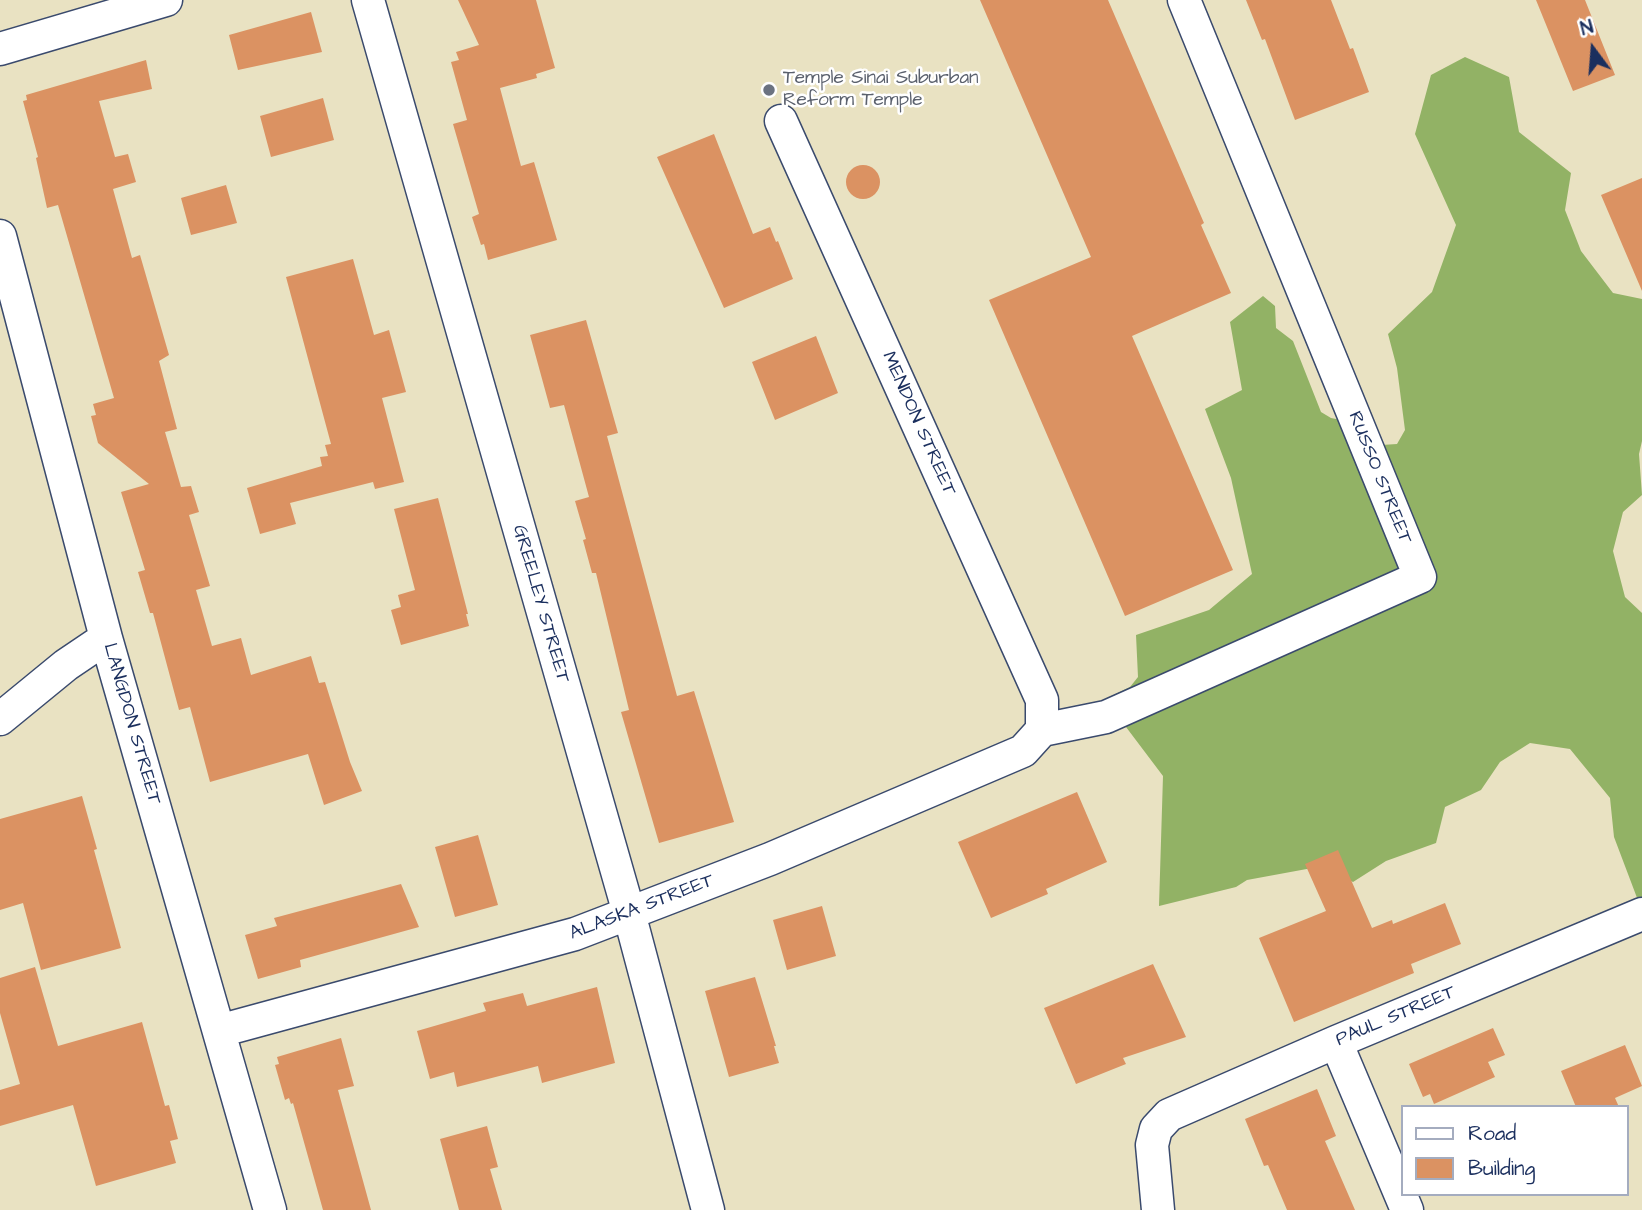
<!DOCTYPE html>
<style>
body{margin:0}
#map{position:relative;width:1642px;height:1210px;overflow:hidden;background:#e9e2c2;font-family:"Architects Daughter",sans-serif}
canvas{display:block}
.legend{position:absolute;left:1401px;top:1105px;width:228px;height:91px;box-sizing:border-box;background:#fff;border:2px solid #a4acbf;margin:0;padding:9px 12px;list-style:none;font-size:21px;color:#1b2f5e}
.legend li{display:flex;align-items:center;gap:14px;height:35px}
.legend b{width:35px;border:2px solid #a4acbf}
.north{position:absolute;left:1558px;top:14px;width:70px;height:70px;-webkit-text-stroke:5px #fff;paint-order:stroke;rotate:344deg;font-size:19px;font-weight:700;line-height:28px;text-align:center;color:#1b2f5e}
.north::after{content:'';display:block;margin:auto;width:24px;height:32px;background:#1b2f5e;clip-path:polygon(50% 0,100% 100%,50% 72%,0 100%)}
</style>
<div id="map">
<canvas width="1642" height="1210"></canvas>
<ul class="legend">
<li><b style="height:9px;background:#fff"></b>Road</li>
<li><b style="height:19px;background:#db9262"></b>Building</li>
</ul>
<div class="north">N</div>
</div>
<script>
const ctx = document.querySelector('canvas').getContext('2d');
ctx.lineJoin = 'round';
function paint(path, color) { ctx.fillStyle = color; ctx.fill(path, 'evenodd'); }
function trace(path, color, width, dash) { ctx.strokeStyle = color; ctx.lineWidth = width; ctx.lineCap = dash ? 'butt' : 'round'; ctx.setLineDash(dash || []); ctx.stroke(path); }
function drawText(font, color, halo, rows, align = 'center') {
  ctx.font = font + ' "Architects Daughter",sans-serif'; ctx.lineWidth = 5; ctx.setLineDash([]); ctx.textBaseline = 'middle'; ctx.strokeStyle = halo; ctx.fillStyle = color; for (const [text, x, y, turn = 0] of rows) {
    ctx.save(); ctx.translate(x, y); ctx.rotate((+turn || 0) * Math.PI / 180); ctx.textAlign = isNaN(turn) ? turn : align; if (halo) ctx.strokeText(text, 0, 0); ctx.fillText(text, 0, 0); ctx.restore();
  }
}
paint(new Path2D(`
 M 1465,57 L 1509,77 L 1519,132 L 1571,173 L 1565,210 L 1581,251 L 1613,293 L 1642,299 L 1642,441 L 1639,454 L 1642,495 L 1623,512 L 1613,551 L 1625,597 L 1642,613 L 1642,911 L 1614,837 L 1610,798 L 1570,749 L 1530,743 L 1500,762 L 1481,790 L 1445,807 L 1436,843 L 1386,861 L 1353,882 L 1323,866 L 1247,880 L 1236,887 L 1159,906 L 1163,776 L 1126,727 L 1089,707 L 1130,687 L 1138,677 L 1136,635 L 1209,610 L 1252,574 L 1231,478 L 1205,409 L 1242,390 L 1230,322 L 1263,296 L 1275,306 L 1276,328 L 1293,341 L 1321,412 L 1331,418 L 1351,422 L 1366,446 L 1397,444 L 1405,430 L 1397,368 L 1388,334 L 1432,292 L 1456,225 L 1415,134 L 1431,75 Z`), '#92b265');
paint(new Path2D(`
 M 458,0 L 536,0 L 555,68 L 536,74 L 537,78 L 500,88 L 521,166 L 534,162 L 557,240 L 488,260 L 484,244 L 481,245 L 472,217 L 479,214 L 453,124 L 467,120 L 451,62 L 459,60 L 456,52 L 479,45 Z
 M 980,0 L 1108,0 L 1204,223 L 1201,225 L 1231,293 L 1132,336 L 1233,570 L 1125,616 L 989,300 L 1091,257 Z
 M 1246,0 L 1331,0 L 1350,49 L 1353,48 L 1369,92 L 1295,120 L 1265,39 L 1262,40 Z
 M 1536,0 L 1585,0 L 1615,75 L 1573,91 Z
 M 311,12 L 322,52 L 238,70 L 229,35 Z
 M 146,60 L 152,89 L 99,101 L 115,157 L 128,154 L 136,182 L 113,189 L 132,258 L 140,255 L 169,355 L 159,361 L 177,429 L 165,432 L 181,487 L 191,486 L 199,512 L 189,515 L 210,586 L 196,590 L 212,646 L 241,638 L 251,675 L 311,656 L 319,683 L 325,682 L 350,762 L 362,791 L 324,805 L 308,754 L 210,782 L 190,707 L 179,710 L 153,613 L 150,613 L 138,572 L 145,570 L 121,492 L 149,484 L 98,443 L 91,416 L 96,415 L 93,404 L 114,398 L 58,205 L 47,208 L 36,158 L 38,157 L 23,101 L 27,100 L 26,95 Z
 M 323,98 L 334,140 L 271,157 L 260,116 Z
 M 714,134 L 753,234 L 770,227 L 776,242 L 778,241 L 793,279 L 724,308 L 657,157 Z
 M846 182a17 17 0 1 1 34 0a17 17 0 1 1-34 0Z
 M 1642,178 L 1642,291 L 1601,195 Z
 M 226,185 L 237,223 L 191,235 L 181,198 Z
 M 353,259 L 374,335 L 389,330 L 406,392 L 382,398 L 404,482 L 375,489 L 373,482 L 290,503 L 296,524 L 260,534 L 247,488 L 322,466 L 320,457 L 328,456 L 325,445 L 331,444 L 286,277 Z
 M 586,320 L 618,433 L 607,436 L 677,696 L 694,691 L 734,822 L 659,843 L 621,712 L 629,710 L 596,573 L 592,573 L 583,540 L 586,539 L 575,501 L 589,497 L 564,405 L 550,408 L 530,335 Z
 M 816,336 L 838,393 L 775,420 L 752,362 Z
 M 438,498 L 468,614 L 466,614 L 469,626 L 401,645 L 391,610 L 401,607 L 398,595 L 415,590 L 394,509 Z
 M 1077,792 L 1107,862 L 1046,889 L 1048,894 L 991,918 L 958,842 Z
 M 82,796 L 97,849 L 94,850 L 121,948 L 41,970 L 23,903 L 0,910 L 0,819 Z
 M 478,835 L 498,905 L 455,917 L 435,847 Z
 M 1338,850 L 1372,928 L 1392,920 L 1393,924 L 1445,903 L 1461,944 L 1411,964 L 1414,973 L 1294,1022 L 1259,938 L 1326,911 L 1305,864 Z
 M 401,884 L 419,927 L 300,960 L 301,967 L 258,979 L 245,935 L 277,926 L 274,918 Z
 M 822,906 L 836,956 L 787,970 L 773,920 Z
 M 1153,964 L 1186,1037 L 1123,1058 L 1126,1064 L 1076,1084 L 1044,1008 Z
 M 35,967 L 58,1046 L 142,1022 L 165,1106 L 169,1105 L 178,1139 L 170,1141 L 176,1163 L 96,1186 L 73,1105 L 0,1126 L 0,1090 L 20,1084 L 0,1013 L 0,978 Z
 M 755,977 L 776,1046 L 774,1046 L 779,1063 L 729,1077 L 705,991 Z
 M 597,987 L 615,1063 L 542,1083 L 538,1066 L 457,1087 L 454,1072 L 430,1079 L 417,1031 L 486,1011 L 483,1003 L 523,993 L 527,1006 Z
 M 1493,1028 L 1505,1055 L 1488,1062 L 1495,1077 L 1434,1104 L 1430,1094 L 1423,1097 L 1409,1064 Z
 M 341,1038 L 354,1086 L 338,1090 L 371,1210 L 323,1210 L 293,1103 L 291,1104 L 289,1098 L 285,1100 L 275,1065 L 279,1064 L 277,1057 Z
 M 1625,1045 L 1642,1086 L 1615,1098 L 1619,1107 L 1576,1107 L 1561,1071 Z
 M 1317,1089 L 1336,1136 L 1325,1141 L 1355,1210 L 1287,1210 L 1268,1165 L 1264,1166 L 1245,1119 Z
 M 487,1126 L 498,1167 L 490,1169 L 502,1210 L 459,1210 L 440,1139 Z`), '#db9262');
const street = new Path2D(`
 M 368,0 L 629,913 L 708,1210
 M 0,49 L 166,0
 M 781,121 L 1042,700 L 1042,730
 M 0,236 L 106,638 L 270,1210
 M 0,719 L 66,665 L 106,638
 M 1042,730 L 1106,717 L 1420,577 L 1184,0
 M 219,1031 L 575,934 L 770,859 L 1023,751 L 1042,730
 M 1336,1042 L 1407,1210
 M 1158,1210 L 1152,1145 L 1156,1129 L 1169,1115 L 1336,1042 L 1642,914`);
trace(street, '#3a4a6d', 35);
trace(street, '#fff', 32);
for (const [x, y, r, color] of [
 [769,90,7,"#6b7280"]
]) { const dot = new Path2D(); dot.arc(x, y, r, 0, 2 * Math.PI); ctx.fillStyle = color; ctx.fill(dot); trace(dot, '#fff', 2.5); }
drawText('19px', '#5b616d', '#fff', [
 ["Temple Sinai Suburban",783,79],
 ["Reform Temple",783,101]
], 'left');
drawText('19px', '#1b2f5e', '#fff', [
 ["MENDON STREET",918,424,66],
 ["RUSSO STREET",1379,478,68],
 ["GREELEY STREET",540,604,74],
 ["LANGDON STREET",131,724,74],
 ["ALASKA STREET",642,908,-21],
 ["PAUL STREET",1396,1017,-23]
]);
</script>
